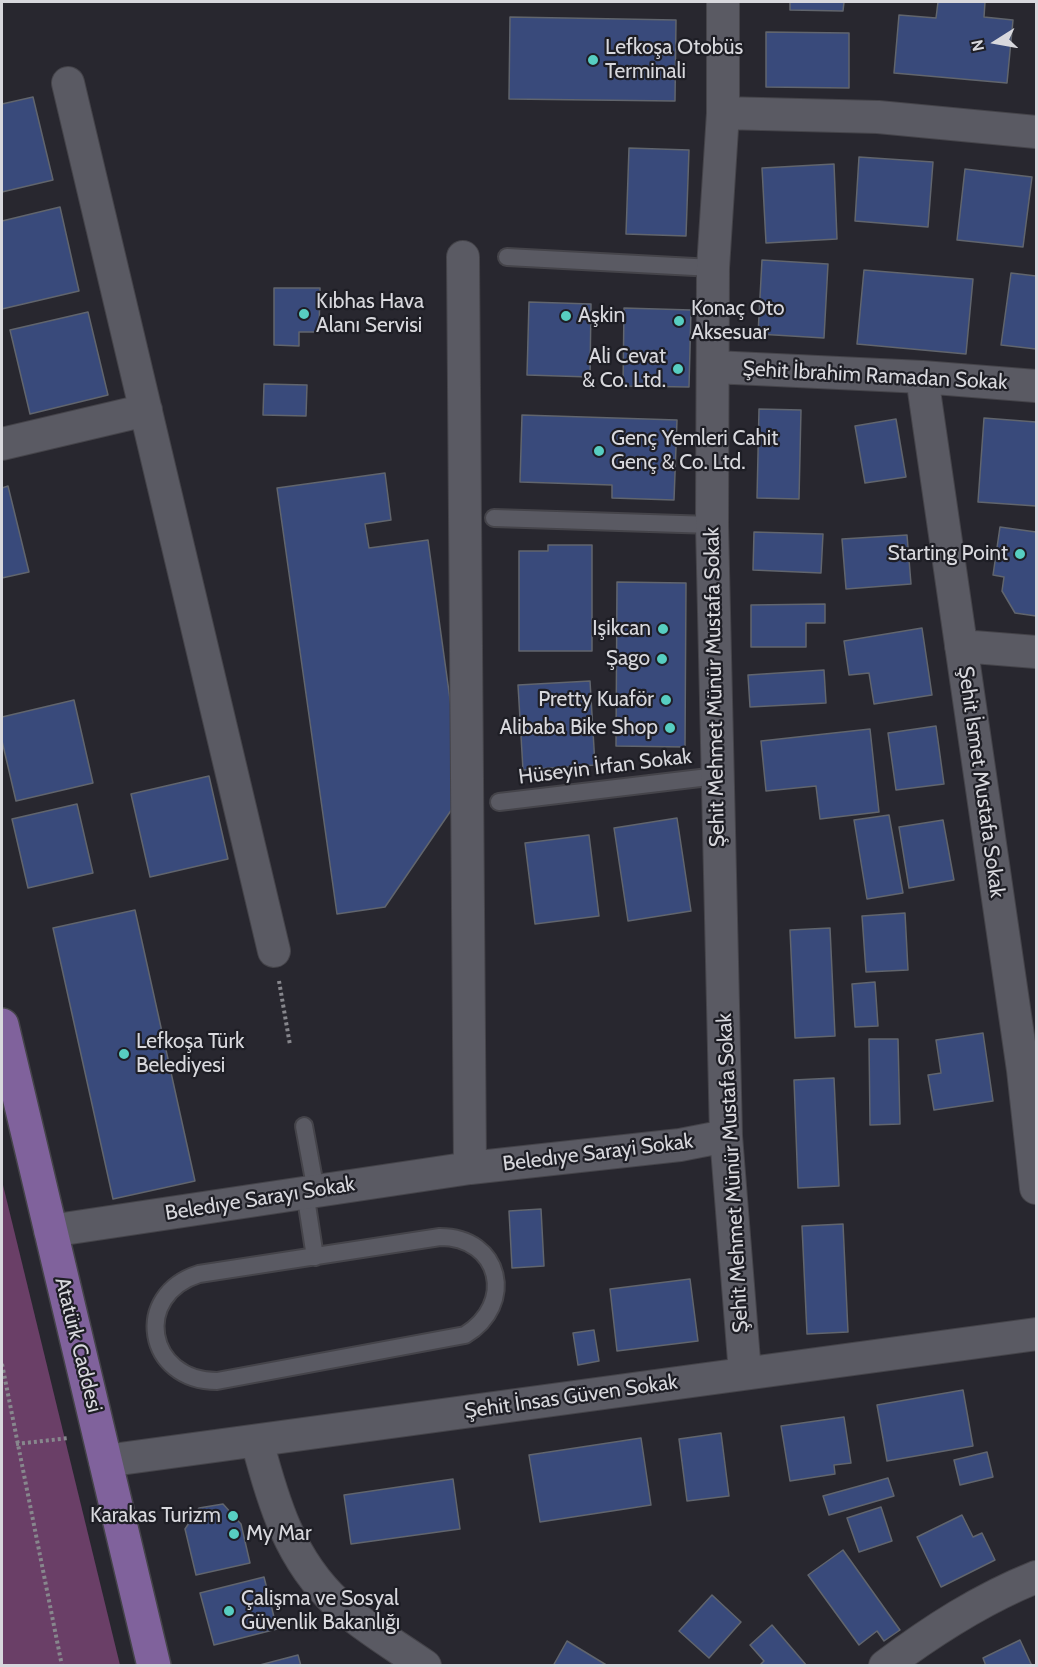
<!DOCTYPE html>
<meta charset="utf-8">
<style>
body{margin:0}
#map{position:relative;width:1038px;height:1667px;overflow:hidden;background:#28272f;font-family:Cabin,sans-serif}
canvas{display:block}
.frame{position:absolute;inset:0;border:3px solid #d8d8dd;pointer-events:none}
.north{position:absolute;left:966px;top:12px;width:60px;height:60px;-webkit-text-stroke:4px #1e1e25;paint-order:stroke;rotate:259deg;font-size:16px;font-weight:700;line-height:24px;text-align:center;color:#d8d8dd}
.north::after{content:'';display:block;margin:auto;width:21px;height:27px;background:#d8d8dd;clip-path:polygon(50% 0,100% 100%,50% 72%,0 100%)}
</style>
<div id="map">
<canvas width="1038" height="1667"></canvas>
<div class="frame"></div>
<div class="north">N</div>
</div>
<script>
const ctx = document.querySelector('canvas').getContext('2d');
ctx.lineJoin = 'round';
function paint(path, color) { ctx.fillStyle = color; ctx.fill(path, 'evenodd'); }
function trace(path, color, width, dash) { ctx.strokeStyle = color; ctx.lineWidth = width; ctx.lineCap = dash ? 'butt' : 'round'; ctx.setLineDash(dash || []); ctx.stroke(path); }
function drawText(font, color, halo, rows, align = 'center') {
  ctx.font = font + ' Cabin,sans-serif'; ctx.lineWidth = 4.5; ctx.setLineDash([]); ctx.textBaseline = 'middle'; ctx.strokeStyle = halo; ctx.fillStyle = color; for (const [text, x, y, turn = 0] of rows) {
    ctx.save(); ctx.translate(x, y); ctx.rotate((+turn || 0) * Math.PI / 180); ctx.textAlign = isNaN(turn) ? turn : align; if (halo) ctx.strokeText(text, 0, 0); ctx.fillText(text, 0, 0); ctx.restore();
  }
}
paint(new Path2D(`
 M 2,1181 L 120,1665 L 2,1665 Z`), '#6a3f67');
const building = new Path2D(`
 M 790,2 L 844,2 L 843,11 L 790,10 Z
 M 938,2 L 985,2 L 984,17 L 1013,20 L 1007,83 L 894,73 L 899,15 L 936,18 Z
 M 510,17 L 676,20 L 675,101 L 509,99 Z
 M 766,32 L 849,33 L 849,88 L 766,87 Z
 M 33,97 L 53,180 L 2,192 L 2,104 Z
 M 629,148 L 689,150 L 686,236 L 626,234 Z
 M 859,157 L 933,162 L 928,227 L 855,221 Z
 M 834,164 L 837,239 L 766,243 L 762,168 Z
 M 965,169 L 1032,177 L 1023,247 L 957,240 Z
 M 60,207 L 79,291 L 2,309 L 2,221 Z
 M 762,260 L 828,264 L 824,338 L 758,334 Z
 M 864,270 L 973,279 L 966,354 L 857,344 Z
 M 1011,273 L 1036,276 L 1036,349 L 1001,345 Z
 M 274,288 L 320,288 L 319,332 L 299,332 L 299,346 L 274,345 Z
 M 529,302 L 591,304 L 590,377 L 527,375 Z
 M 624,308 L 691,310 L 689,387 L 623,386 Z
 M 88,312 L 108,395 L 30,414 L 10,330 Z
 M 264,384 L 307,385 L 306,416 L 263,415 Z
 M 759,409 L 801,410 L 799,499 L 757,498 Z
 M 522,415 L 677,420 L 674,500 L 612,498 L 612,485 L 520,482 Z
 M 984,418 L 1036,422 L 1036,506 L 978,502 Z
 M 896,419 L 906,477 L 865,483 L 855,426 Z
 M 385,473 L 391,520 L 365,524 L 369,548 L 428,540 L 463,793 L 385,907 L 337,914 L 277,488 Z
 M 8,486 L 29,572 L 2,578 L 2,488 Z
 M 1000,527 L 1036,532 L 1036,616 L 1015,613 L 1002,591 L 1004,577 L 993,575 Z
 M 754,532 L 823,534 L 821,573 L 753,570 Z
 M 907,535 L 911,584 L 846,589 L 842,539 Z
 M 548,545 L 592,545 L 592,651 L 519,651 L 519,551 L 548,551 Z
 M 617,582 L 686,583 L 685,747 L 616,746 Z
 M 825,604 L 825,623 L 806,623 L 806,647 L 751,647 L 751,605 Z
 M 922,628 L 932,695 L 874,704 L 869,673 L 849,675 L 844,641 Z
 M 824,670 L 826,703 L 750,707 L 748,675 Z
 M 590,681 L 595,765 L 523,770 L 518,685 Z
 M 74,700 L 93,783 L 16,801 L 2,741 L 2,717 Z
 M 936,726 L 944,784 L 896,790 L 888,733 Z
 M 870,729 L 879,812 L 820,819 L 816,786 L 766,791 L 761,741 Z
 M 209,776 L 228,859 L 150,877 L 131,794 Z
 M 77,804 L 93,873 L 28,888 L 12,819 Z
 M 889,815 L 903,893 L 867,899 L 854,820 Z
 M 677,818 L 691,911 L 628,921 L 614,828 Z
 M 943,820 L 954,880 L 909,888 L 899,827 Z
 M 589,835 L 599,916 L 535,924 L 525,843 Z
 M 135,910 L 195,1181 L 113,1199 L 53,928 Z
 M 905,913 L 908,970 L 866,972 L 862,916 Z
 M 830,928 L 835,1036 L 795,1038 L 790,930 Z
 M 875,982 L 878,1026 L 855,1027 L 852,984 Z
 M 983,1033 L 993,1101 L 934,1110 L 928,1075 L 941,1073 L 936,1040 Z
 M 869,1039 L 898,1039 L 900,1124 L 870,1125 Z
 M 834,1078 L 839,1186 L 798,1188 L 794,1080 Z
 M 541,1209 L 544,1266 L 512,1268 L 509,1211 Z
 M 843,1224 L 848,1332 L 807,1334 L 802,1226 Z
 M 690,1279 L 698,1341 L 617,1351 L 610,1289 Z
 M 594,1330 L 599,1361 L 578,1365 L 573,1333 Z
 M 963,1390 L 973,1446 L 887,1461 L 877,1405 Z
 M 844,1417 L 851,1463 L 834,1465 L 835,1474 L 790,1481 L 781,1426 Z
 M 721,1433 L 729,1496 L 687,1501 L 679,1439 Z
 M 641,1438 L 651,1505 L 540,1522 L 529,1455 Z
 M 987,1452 L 993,1477 L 960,1485 L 954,1460 Z
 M 888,1478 L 894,1496 L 829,1515 L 823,1496 Z
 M 453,1479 L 460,1529 L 351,1544 L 344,1495 Z
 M 223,1504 L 241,1524 L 250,1563 L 196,1575 L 185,1529 L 199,1508 Z
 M 881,1507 L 892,1541 L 859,1552 L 847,1518 Z
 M 962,1515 L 973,1537 L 982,1533 L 995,1560 L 941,1587 L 917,1537 Z
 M 843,1550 L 900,1630 L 884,1641 L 877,1631 L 859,1645 L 808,1575 Z
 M 264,1577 L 277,1629 L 214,1645 L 200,1593 Z
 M 712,1595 L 741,1622 L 709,1658 L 679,1631 Z
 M 772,1625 L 807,1666 L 759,1666 L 764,1661 L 750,1645 Z
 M 1020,1640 L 1032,1666 L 986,1666 L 983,1658 Z
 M 567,1641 L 608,1666 L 553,1666 Z
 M 298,1655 L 301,1666 L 256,1666 Z`);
paint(building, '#394a7b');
trace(building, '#61656d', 1.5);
const lane = new Path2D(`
 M 507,257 L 713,268
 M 494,518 L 712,525
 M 499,802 L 717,776
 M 304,1126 L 316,1191
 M 305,1192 L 315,1257
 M 440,1237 C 501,1237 516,1304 465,1335 L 217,1381 C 146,1381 132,1295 199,1274 Z`);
const street = new Path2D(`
 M 723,2 L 723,113 L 713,268 L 712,525 L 726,1136 L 745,1373
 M 68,83 L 274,951
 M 723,113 L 878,117 L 1036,132
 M 463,257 L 470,1168
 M 714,367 L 922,377 L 1036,386
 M 922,377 L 1023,1070 L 1036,1188
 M 2,444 L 146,410
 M 961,646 L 1036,652
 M 50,1231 L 470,1168 L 680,1145 L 726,1136
 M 257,1441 C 273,1502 290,1560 338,1604 C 364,1627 396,1646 425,1666
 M 105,1461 L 1036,1334
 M 885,1666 C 933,1630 981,1599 1036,1577`);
const primary = new Path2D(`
 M 2,1025 L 154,1666`);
trace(lane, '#45444a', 20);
trace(street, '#45444a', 34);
trace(primary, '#45444a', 36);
trace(new Path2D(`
 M 279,981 L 290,1045
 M 2,1364 L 62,1666
 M 16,1444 L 69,1438`), '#87878d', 4, [3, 3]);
trace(lane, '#5a5a63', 16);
trace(street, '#5a5a63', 32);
trace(primary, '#80629c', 33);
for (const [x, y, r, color] of [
 [593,60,6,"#57cec1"],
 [304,314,6,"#57cec1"],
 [566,316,6,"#57cec1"],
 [679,321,6,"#57cec1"],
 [678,369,6,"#57cec1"],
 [599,451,6,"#57cec1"],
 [1020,554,6,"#57cec1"],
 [663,629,6,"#57cec1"],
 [662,659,6,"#57cec1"],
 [666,700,6,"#57cec1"],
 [670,728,6,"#57cec1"],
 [124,1054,6,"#57cec1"],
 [233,1516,6,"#57cec1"],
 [234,1534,6,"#57cec1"],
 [229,1611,6,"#57cec1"]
]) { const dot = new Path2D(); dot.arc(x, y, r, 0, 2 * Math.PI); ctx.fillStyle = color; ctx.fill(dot); trace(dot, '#1e1e25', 2); }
drawText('21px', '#d8d8dd', '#1e1e25', [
 ["Lefkoşa Otobüs",605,48],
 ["Terminali",605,72],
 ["Kıbhas Hava",316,302],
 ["Alanı Servisi",316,326],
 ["Konaç Oto",691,309],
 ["Aksesuar",691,333],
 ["Aşkin",578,316],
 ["Ali Cevat",666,357,"right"],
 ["& Co. Ltd.",666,381,"right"],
 ["Genç Yemleri Cahit",611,439],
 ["Genç & Co. Ltd.",611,463],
 ["Starting Point",1008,554,"right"],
 ["Işikcan",651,629,"right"],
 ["Şago",650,659,"right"],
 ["Pretty Kuaför",654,700,"right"],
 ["Alibaba Bike Shop",658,728,"right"],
 ["Lefkoşa Türk",136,1042],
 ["Belediyesi",136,1066],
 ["Karakas Turizm",221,1516,"right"],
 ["My Mar",246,1534],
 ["Çalişma ve Sosyal",241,1599],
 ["Güvenlik Bakanlığı",241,1623]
], 'left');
drawText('21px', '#d8d8dd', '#1e1e25', [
 ["Şehit İbrahim Ramadan Sokak",875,376,3],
 ["Şehit Mehmet Münür Mustafa Sokak",715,687,-91],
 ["Hüseyin İrfan Sokak",605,767,-7],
 ["Şehit İsmet Mustafa Sokak",981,782,82],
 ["Beledıye Sarayi Sokak",598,1153,-7],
 ["Şehit Mehmet Münür Mustafa Sokak",733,1173,-93],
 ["Beledıye Sarayı Sokak",260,1199,-9],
 ["Atatürk Caddesi",78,1345,76],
 ["Şehit İnsas Güven Sokak",571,1397,-8]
]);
</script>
